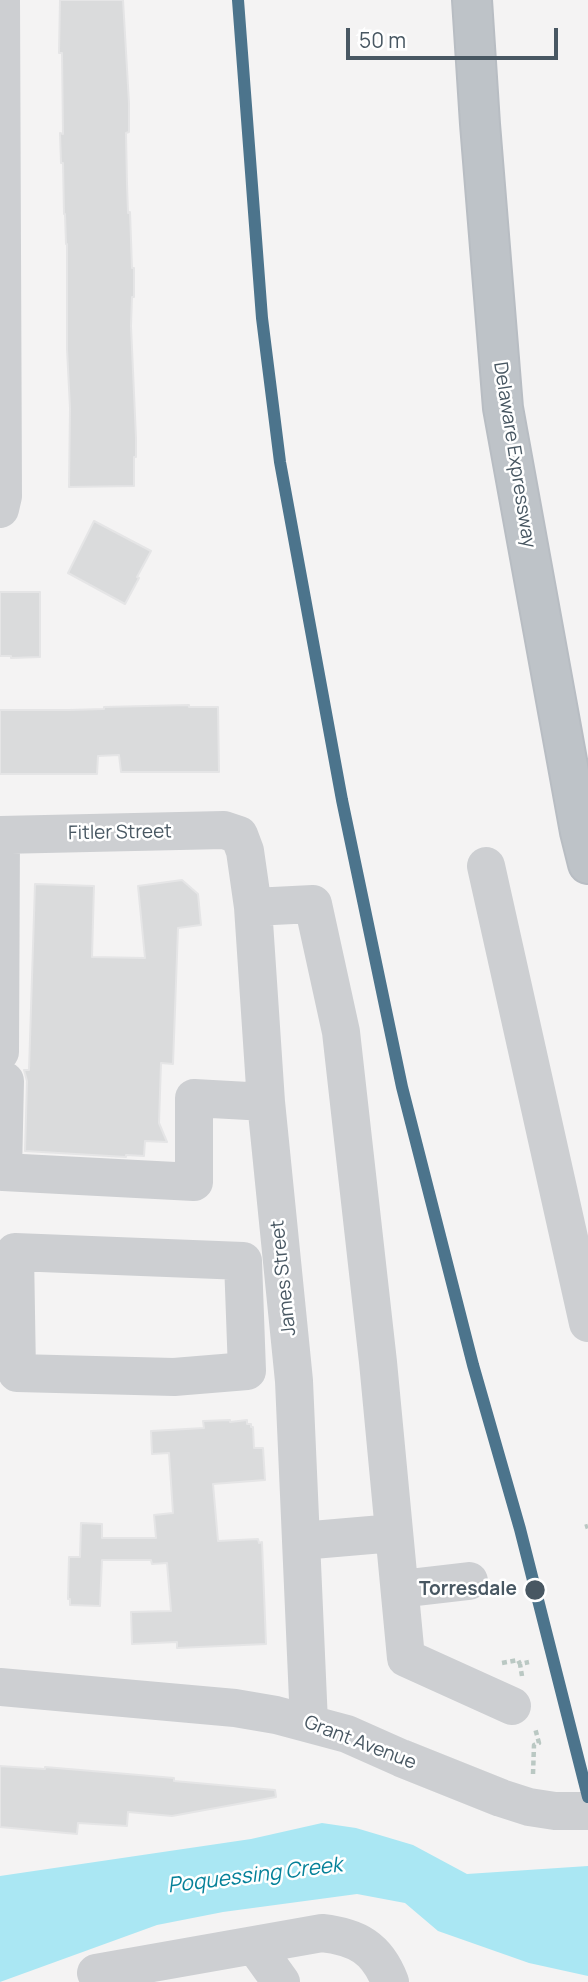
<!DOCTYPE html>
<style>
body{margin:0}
#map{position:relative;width:588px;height:1982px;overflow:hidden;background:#f4f3f3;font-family:Manrope,sans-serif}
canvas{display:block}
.scale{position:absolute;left:346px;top:28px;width:212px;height:32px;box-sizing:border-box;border:4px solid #485762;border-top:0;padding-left:9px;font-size:21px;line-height:24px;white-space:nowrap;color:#485762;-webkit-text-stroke:5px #fff;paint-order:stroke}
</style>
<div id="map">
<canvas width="588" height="1982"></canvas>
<div class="scale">50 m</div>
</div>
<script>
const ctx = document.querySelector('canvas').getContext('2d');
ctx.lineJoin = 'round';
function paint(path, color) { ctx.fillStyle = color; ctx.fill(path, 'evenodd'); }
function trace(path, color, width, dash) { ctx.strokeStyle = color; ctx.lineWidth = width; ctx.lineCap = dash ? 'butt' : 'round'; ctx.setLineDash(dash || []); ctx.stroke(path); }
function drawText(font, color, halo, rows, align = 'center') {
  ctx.font = font + ' Manrope,sans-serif'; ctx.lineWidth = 5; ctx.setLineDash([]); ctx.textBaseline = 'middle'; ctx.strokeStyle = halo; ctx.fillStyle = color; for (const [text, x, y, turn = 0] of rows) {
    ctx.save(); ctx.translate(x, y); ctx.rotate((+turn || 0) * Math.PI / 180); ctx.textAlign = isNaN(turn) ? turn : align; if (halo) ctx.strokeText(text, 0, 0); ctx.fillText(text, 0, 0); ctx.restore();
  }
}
paint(new Path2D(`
 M 322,1823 L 356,1828 L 413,1845 L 467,1874 L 588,1866 L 588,1976 L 529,1963 L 438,1931 L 405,1903 L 357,1894 L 223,1912 L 157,1925 L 0,1982 L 0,1876 L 251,1839 Z`), '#aae7f3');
const building = new Path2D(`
 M 60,0 L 123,0 L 129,103 L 129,132 L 126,133 L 127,184 L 128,213 L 130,212 L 132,268 L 134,268 L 134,297 L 132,297 L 131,326 L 136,438 L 136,457 L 134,457 L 134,486 L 69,487 L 70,408 L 67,349 L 67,244 L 66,244 L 65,214 L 64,214 L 63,163 L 61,163 L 60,133 L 63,134 L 62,53 L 59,53 Z
 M 94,521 L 151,551 L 137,577 L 139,578 L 125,604 L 68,573 Z
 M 0,592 L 40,592 L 40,657 L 11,658 L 11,656 L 0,656 Z
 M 189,705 L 189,707 L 218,707 L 219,772 L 121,772 L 119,755 L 98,756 L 97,774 L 0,774 L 0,710 L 69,710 L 104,709 L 104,707 Z
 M 182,880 L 198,894 L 201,925 L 178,928 L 173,1064 L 161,1063 L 159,1123 L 167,1142 L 145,1141 L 144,1156 L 126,1155 L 126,1157 L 25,1151 L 27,1081 L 24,1070 L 29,1070 L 35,884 L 94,886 L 92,957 L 145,958 L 138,886 Z
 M 230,1420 L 230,1422 L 247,1420 L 247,1424 L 251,1424 L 251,1427 L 253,1427 L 254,1448 L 263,1448 L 265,1480 L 213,1484 L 218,1541 L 258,1539 L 259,1543 L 262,1542 L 266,1644 L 177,1648 L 177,1642 L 132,1644 L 131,1612 L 171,1611 L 167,1563 L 152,1564 L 151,1560 L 102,1560 L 100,1606 L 70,1605 L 70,1599 L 68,1599 L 69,1557 L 80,1557 L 81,1523 L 102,1524 L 102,1538 L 156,1538 L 154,1515 L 173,1513 L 169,1453 L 152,1454 L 151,1431 L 204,1428 L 203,1421 Z
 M 0,1766 L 45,1769 L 45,1767 L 174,1778 L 174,1781 L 275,1790 L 276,1797 L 172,1816 L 128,1812 L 127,1826 L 78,1823 L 77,1834 L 0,1827 Z`);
paint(building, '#dadbdc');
trace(building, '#e5e5e6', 2);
const highway = new Path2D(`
 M 472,0 L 480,124 L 503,408 L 580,832 L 588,864`);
trace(highway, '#b8bdc3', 42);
trace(new Path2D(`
 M 585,1527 L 588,1526
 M 502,1663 L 518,1660 L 520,1664
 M 522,1676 L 520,1664 L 529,1662
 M 533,1774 L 534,1745 L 539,1743 L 535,1728`), '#bac8c3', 4.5, [5, 3.5]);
trace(new Path2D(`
 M 0,509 L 3,496 L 1,0
 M 0,835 L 224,830 L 239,835 L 245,851 L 253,907 L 266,1102 L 294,1381 L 309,1723
 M 486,866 L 588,1323
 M 253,907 L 313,904 L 341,1032 L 378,1362 L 406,1658 L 512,1706
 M 0,1052 L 1,835
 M 5,1081 L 3,1172 L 194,1182 L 194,1098 L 266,1102
 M 15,1252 L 243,1261 L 247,1371 L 174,1377 L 17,1373 Z
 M 301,1541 L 394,1533
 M 400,1589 L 469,1581
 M 0,1687 L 235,1708 L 276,1715 L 347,1734 L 401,1758 L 501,1798 L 529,1807 L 555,1811 L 588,1811
 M 255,1946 L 281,1982
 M 96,1973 L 322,1933 C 357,1937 377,1948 390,1982`), '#cdcfd2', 38);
trace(highway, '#bec3c8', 38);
trace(new Path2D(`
 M 238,0 L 262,318 L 280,462 L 342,800 L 402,1087 L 473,1365 L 520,1529 L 588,1797`), '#4c748c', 12);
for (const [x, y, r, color] of [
 [535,1590,11,"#485762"]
]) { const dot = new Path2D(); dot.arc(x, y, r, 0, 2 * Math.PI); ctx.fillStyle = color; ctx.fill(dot); trace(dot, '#fff', 2.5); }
drawText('19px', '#485762', '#fff', [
 ["Delaware Expressway",514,455,81],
 ["Fitler Street",120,833,-1],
 ["James Street",284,1278,-96],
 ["Grant Avenue",360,1743,21]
]);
drawText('bold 19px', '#485762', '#fff', [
 ["Torresdale",517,1590]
], 'right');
drawText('italic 21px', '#058199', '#fff', [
 ["Poquessing Creek",255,1876,-7]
]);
</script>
